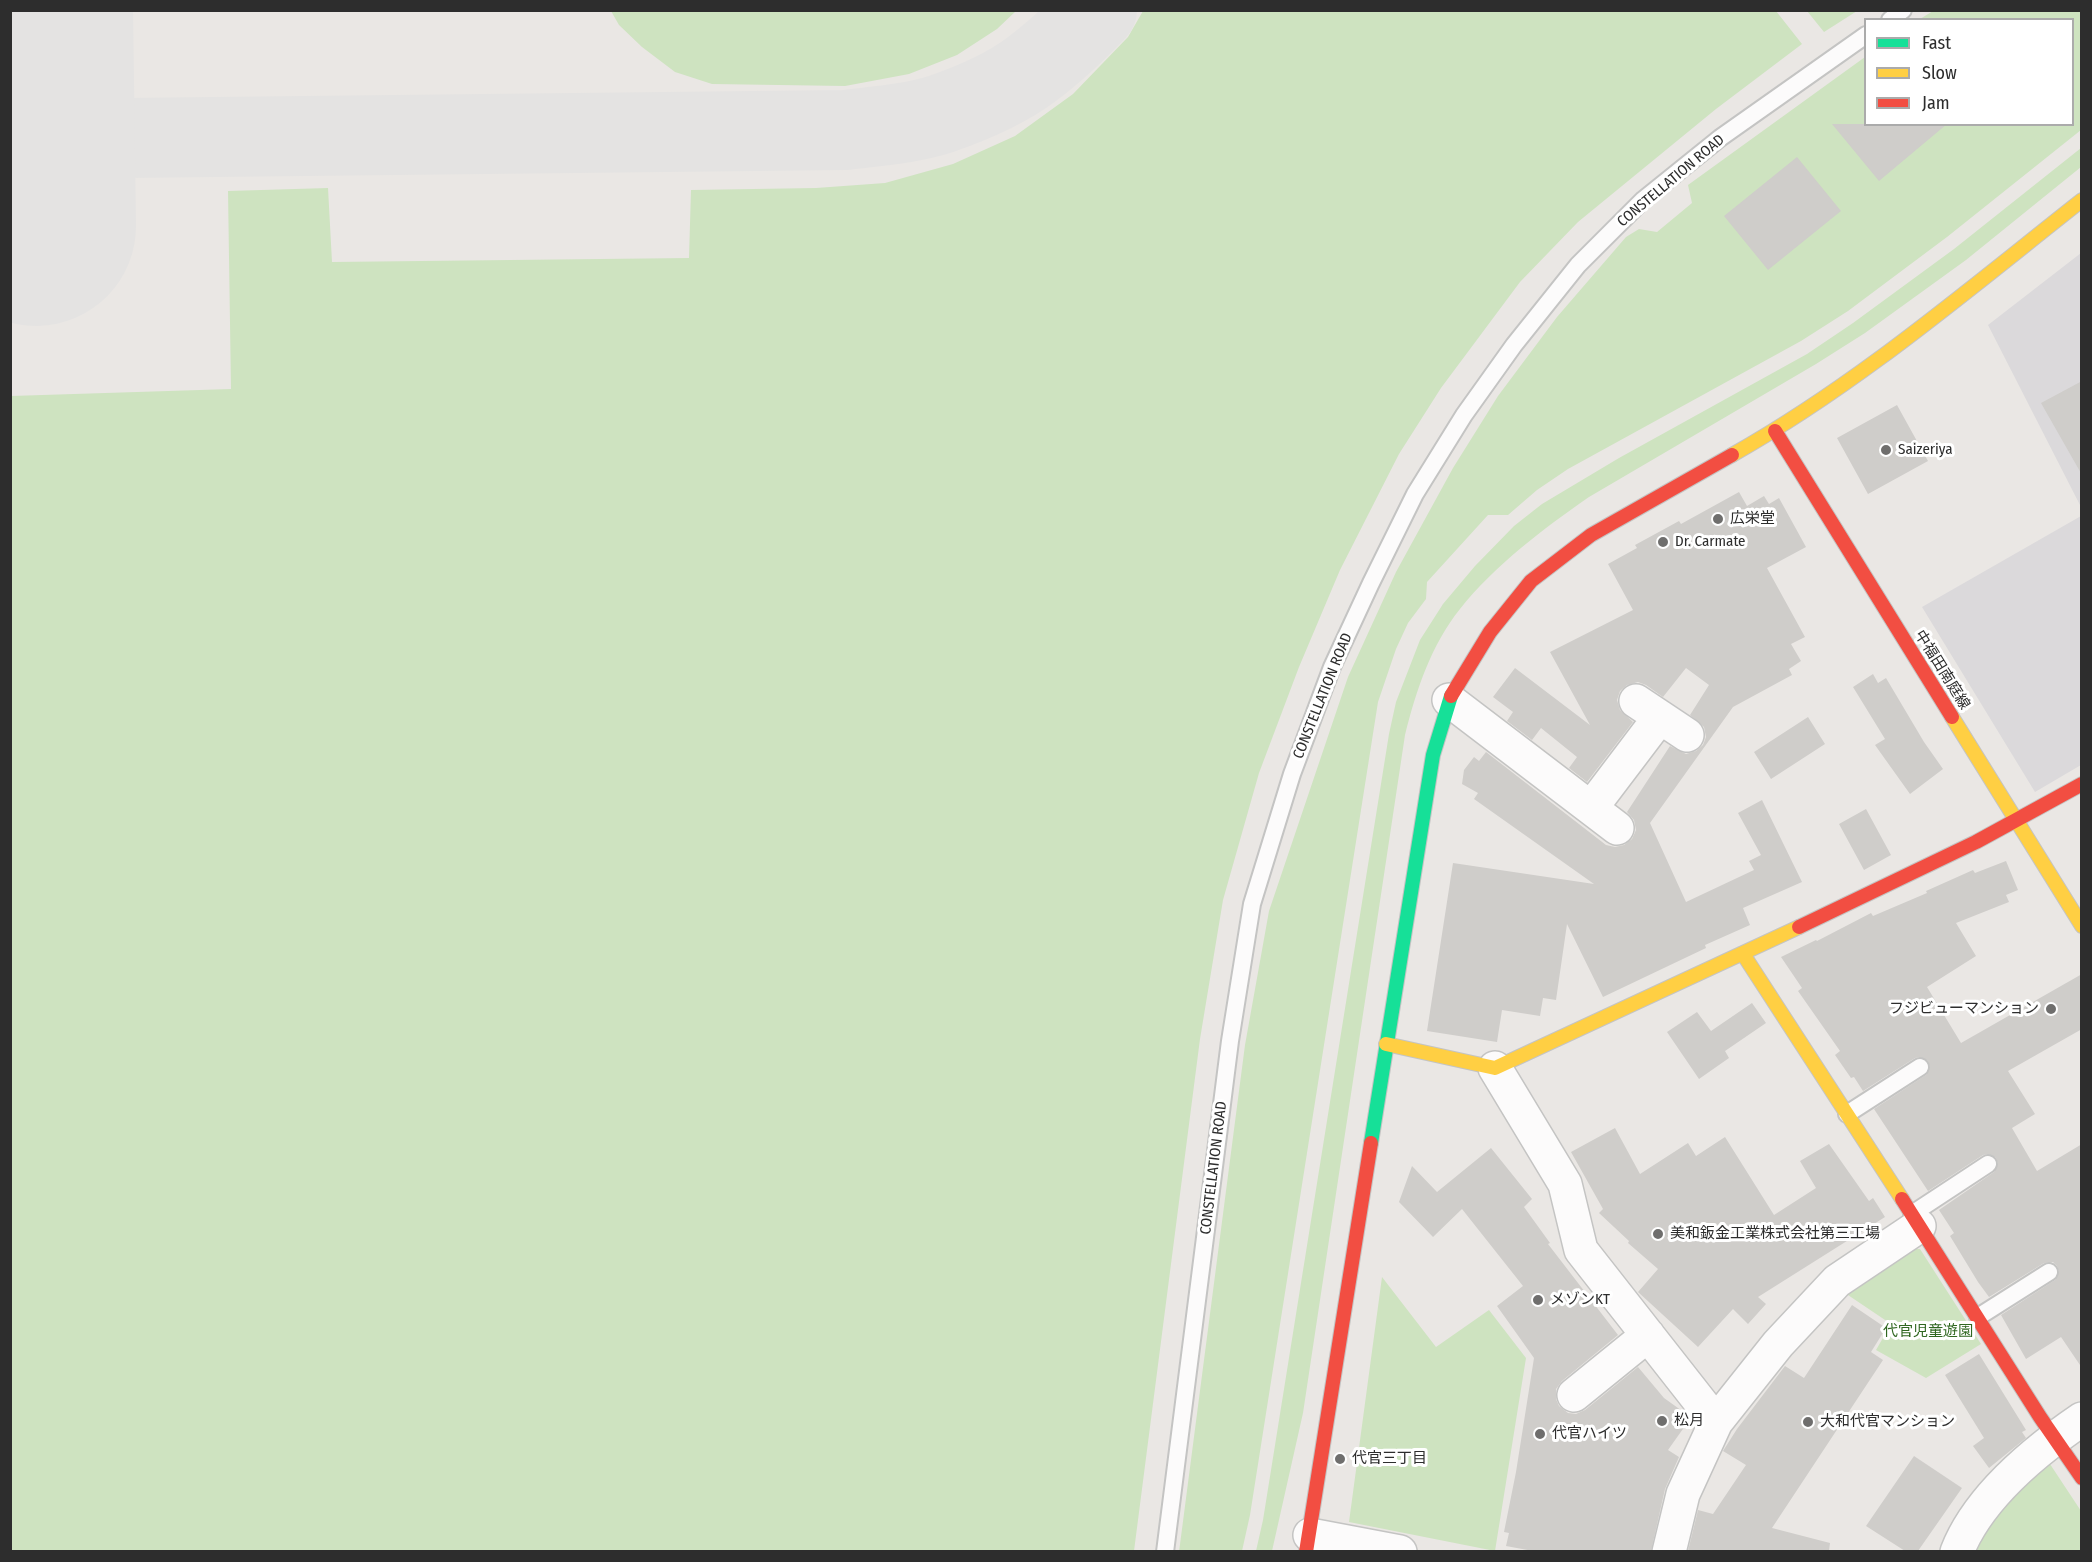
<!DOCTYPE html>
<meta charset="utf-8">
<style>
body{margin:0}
#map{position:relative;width:2092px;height:1562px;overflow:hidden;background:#eae7e4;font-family:"Fira Sans Condensed",sans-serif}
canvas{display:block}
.frame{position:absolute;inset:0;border:12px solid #2d2d2d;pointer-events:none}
.legend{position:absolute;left:1864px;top:18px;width:210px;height:108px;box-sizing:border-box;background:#fff;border:2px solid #ababab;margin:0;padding:8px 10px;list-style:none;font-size:18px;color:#2d2d2d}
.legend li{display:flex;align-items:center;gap:12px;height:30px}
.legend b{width:30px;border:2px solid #ababab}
</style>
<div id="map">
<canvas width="2092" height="1562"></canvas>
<div class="frame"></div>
<ul class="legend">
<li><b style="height:8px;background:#16e098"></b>Fast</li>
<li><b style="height:8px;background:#ffcf43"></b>Slow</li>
<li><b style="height:8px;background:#f24e42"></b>Jam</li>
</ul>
</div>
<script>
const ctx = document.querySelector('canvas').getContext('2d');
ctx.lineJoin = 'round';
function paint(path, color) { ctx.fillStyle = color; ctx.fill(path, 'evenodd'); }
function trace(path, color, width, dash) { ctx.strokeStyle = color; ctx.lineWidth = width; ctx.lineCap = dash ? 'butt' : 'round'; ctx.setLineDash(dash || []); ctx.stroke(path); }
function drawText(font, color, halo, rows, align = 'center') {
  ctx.font = font + ' "Fira Sans Condensed","Noto Sans JP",sans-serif'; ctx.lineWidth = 6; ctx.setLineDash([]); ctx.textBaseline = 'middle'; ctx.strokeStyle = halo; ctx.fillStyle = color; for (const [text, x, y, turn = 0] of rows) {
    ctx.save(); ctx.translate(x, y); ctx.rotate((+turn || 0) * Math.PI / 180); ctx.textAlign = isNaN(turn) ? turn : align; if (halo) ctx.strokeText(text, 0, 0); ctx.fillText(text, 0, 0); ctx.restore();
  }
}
paint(new Path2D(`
 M 2081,253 L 2081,507 L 1988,325 Z
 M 2081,516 L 2081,765 L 2035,792 L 1922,607 Z`), '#dbd9db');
paint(new Path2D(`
 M 611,11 L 1016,11 L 997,29 L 957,55 L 909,74 L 845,86 L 712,84 L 675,72 L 642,47 L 619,25 Z
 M 1143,11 L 1776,11 L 1802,44 L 1716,109 L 1578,222 L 1520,282 L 1441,388 L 1399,454 L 1340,570 L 1299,667 L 1259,773 L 1223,900 L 1200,1039 L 1134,1551 L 11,1551 L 11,396 L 231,389 L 228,191 L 328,188 L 332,262 L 689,258 L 691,190 L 816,188 L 885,183 L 953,164 L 1015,136 L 1073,94 L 1128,37 Z
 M 1807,11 L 1857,11 L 1824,32 Z
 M 1933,11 L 2081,11 L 2081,130 L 1947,237 L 1848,311 L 1801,341 L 1568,469 L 1537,490 L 1508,515 L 1488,515 L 1427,582 L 1426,599 L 1408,623 L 1396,649 L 1378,702 L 1250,1515 L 1242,1551 L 1179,1552 L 1245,1045 L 1269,911 L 1348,677 L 1396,572 L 1453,468 L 1498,396 L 1557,317 L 1626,237 L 1639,229 L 1657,232 L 1692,203 L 1688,185 L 1865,57 L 1866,124 L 2072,124 L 2072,20 L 1920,19 Z
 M 2081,148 L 2081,167 L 1966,260 L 1865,333 L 1816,364 L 1589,497 C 1543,529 1495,565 1460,609 C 1431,645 1416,691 1405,735 L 1303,1413 L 1272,1551 L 1256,1551 L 1263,1520 L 1389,734 L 1396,702 L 1420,640 L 1443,604 L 1475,566 L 1514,526 L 1542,504 L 1619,458 L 1807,354 L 1853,323 L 1954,249 Z
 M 1903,1249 L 1920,1249 L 1981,1344 L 1926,1378 L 1876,1350 L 1891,1324 L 1845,1293 Z
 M 1382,1277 L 1436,1347 L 1489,1310 L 1526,1358 L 1495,1551 L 1349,1522 Z
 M 2048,1461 L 2081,1511 L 2081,1551 L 1976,1552 L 1991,1521 Z`), '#cee3c0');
trace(new Path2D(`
 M 35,139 L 845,130 C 877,126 910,124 941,114 C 970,104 1007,88 1032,69 C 1055,52 1077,31 1097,10`), '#e4e3e2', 80);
trace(new Path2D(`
 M 33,10 L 36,226`), '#e4e3e2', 200);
paint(new Path2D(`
 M 1832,124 L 1947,124 L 1879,181 Z
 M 1797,157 L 1841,211 L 1768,270 L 1724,216 Z
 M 2082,381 L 2082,475 L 2041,403 Z
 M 1897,405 L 1928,461 L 1868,494 L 1837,438 Z
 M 1739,492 L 1747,506 L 1764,496 L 1769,504 L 1779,498 L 1806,547 L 1767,568 L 1805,637 L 1791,644 L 1801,661 L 1789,669 L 1792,675 L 1733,707 L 1650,823 L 1686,902 L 1754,870 L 1749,861 L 1761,855 L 1738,813 L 1762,800 L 1802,882 L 1743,908 L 1750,925 L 1705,945 L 1706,948 L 1603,997 L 1567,924 L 1556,1000 L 1543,998 L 1540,1016 L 1502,1010 L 1497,1042 L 1427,1031 L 1453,863 L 1594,884 L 1474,799 L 1478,793 L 1462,784 L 1464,770 L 1474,757 L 1479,761 L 1486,752 L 1606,845 L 1615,847 L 1624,845 L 1632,839 L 1636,830 L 1634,820 L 1627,812 L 1670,746 L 1686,754 L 1696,751 L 1703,745 L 1706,737 L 1704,727 L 1690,715 L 1709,685 L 1686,668 L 1663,697 L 1646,685 L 1638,682 L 1627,685 L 1620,691 L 1617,700 L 1620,710 L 1633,722 L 1587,782 L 1569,768 L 1577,757 L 1541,728 L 1532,740 L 1507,721 L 1513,712 L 1493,697 L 1515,668 L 1590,725 L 1550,652 L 1633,610 L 1608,564 L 1637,548 L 1635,545 L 1679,521 L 1681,524 Z
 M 1873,674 L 1878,683 L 1886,678 L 1924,742 L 1943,769 L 1910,794 L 1875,745 L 1885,739 L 1853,687 Z
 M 1808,717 L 1825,744 L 1771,779 L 1754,752 Z
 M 1866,809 L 1891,855 L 1864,870 L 1839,824 Z
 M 2006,861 L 2018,890 L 2006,895 L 2009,902 L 1956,923 L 1976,956 L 1927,987 L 1961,1043 L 2082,974 L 2082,1029 L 2008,1071 L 2035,1114 L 2012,1128 L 2037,1171 L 2082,1144 L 2082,1368 L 2061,1337 L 2026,1359 L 2001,1315 L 2055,1280 L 2059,1272 L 2057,1266 L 2053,1262 L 2044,1263 L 1989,1297 L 1978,1282 L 1950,1236 L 1954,1233 L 1939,1210 L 1994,1172 L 1998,1164 L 1996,1158 L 1988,1154 L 1983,1155 L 1928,1191 L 1874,1109 L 1926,1075 L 1930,1067 L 1928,1061 L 1920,1057 L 1915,1058 L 1863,1091 L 1854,1077 L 1851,1078 L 1835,1055 L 1840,1051 L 1798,991 L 1802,988 L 1781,957 L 1816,940 L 1817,941 L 1871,913 L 1873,916 L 1927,893 L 1926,891 L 1973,870 L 1975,873 Z
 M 1752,1003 L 1766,1023 L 1725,1051 L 1729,1058 L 1699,1079 L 1667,1032 L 1697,1012 L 1711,1031 Z
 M 1615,1128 L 1640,1174 L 1688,1143 L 1696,1156 L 1725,1137 L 1774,1215 L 1816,1188 L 1800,1161 L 1829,1144 L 1869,1201 L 1873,1198 L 1885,1217 L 1758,1297 L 1766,1304 L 1748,1324 L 1733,1309 L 1698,1347 L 1638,1292 L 1658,1269 L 1628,1243 L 1629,1241 L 1599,1213 L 1603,1209 L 1571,1152 Z
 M 1491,1148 L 1532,1199 L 1524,1207 L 1550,1243 L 1548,1244 L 1618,1335 L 1562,1381 L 1556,1389 L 1556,1399 L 1559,1406 L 1568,1413 L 1576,1414 L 1585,1410 L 1638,1367 L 1664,1398 L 1685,1413 L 1690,1419 L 1668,1450 L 1679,1457 L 1665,1489 L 1651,1551 L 1533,1551 L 1506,1546 L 1509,1533 L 1504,1532 L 1516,1472 L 1534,1358 L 1497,1306 L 1523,1286 L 1462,1209 L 1433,1237 L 1399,1202 L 1412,1166 L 1437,1192 Z
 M 1852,1305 L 1886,1328 L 1871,1352 L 1883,1360 L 1772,1528 L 1830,1543 L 1829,1551 L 1688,1551 L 1698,1510 L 1713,1514 L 1746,1465 L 1723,1451 L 1737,1429 L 1785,1366 L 1804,1378 Z
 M 1979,1354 L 2026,1430 L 2022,1432 L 2026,1438 L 1989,1468 L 1973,1446 L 1984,1438 L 1945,1375 Z
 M 1914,1456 L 1962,1488 L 1918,1551 L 1905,1551 L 1866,1526 Z`), '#cfcdca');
const lane = new Path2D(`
 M 1890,20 L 1903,10
 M 1847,1114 L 1920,1067
 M 1912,1214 L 1988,1164
 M 1978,1317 L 2049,1272
 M 1165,1552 L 1230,1041 L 1252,904 L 1292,774 L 1332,667 L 1371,583 L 1415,494 L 1464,415 L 1514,345 L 1578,265 L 1643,200 L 1720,138 L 1866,35`);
const street = new Path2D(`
 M 1449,700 L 1617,828
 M 1636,701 L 1687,735
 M 1591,808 L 1660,717
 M 1495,1068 L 1565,1184 L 1581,1250 L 1716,1422
 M 1574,1395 L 1648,1335
 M 1310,1535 L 1400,1552
 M 1669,1552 L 1683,1494 L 1716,1422 L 1778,1344 L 1837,1281 L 1919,1226
 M 1957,1552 C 1978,1498 2035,1451 2082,1419`);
const fast = new Path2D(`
 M 1371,1143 L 1433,755 L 1451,696`);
const slow = new Path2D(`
 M 1732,455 C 1858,384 1969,289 2082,200
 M 1952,717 L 2082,926
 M 1743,954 L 1902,1199
 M 1386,1044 L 1495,1068 L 1799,927`);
const jam = new Path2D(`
 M 1775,431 L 1952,717
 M 1451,696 L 1490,632 L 1531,581 L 1591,535 L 1732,455
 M 1799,927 L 1976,842 L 2082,784
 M 1902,1199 L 2040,1417 L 2082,1478
 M 1306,1552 L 1371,1143`);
trace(lane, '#c4c4c3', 20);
trace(street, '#c4c4c3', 36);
trace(fast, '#c4c4c3', 16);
trace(slow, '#c4c4c3', 16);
trace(jam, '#c4c4c3', 16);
trace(lane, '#fcfbfb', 16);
trace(street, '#fcfbfb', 33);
trace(fast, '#16e098', 14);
trace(slow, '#ffcf43', 14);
trace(jam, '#f24e42', 14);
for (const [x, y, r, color] of [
 [1886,450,6,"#6f6e6d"],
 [1718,519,6,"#6f6e6d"],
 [1663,542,6,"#6f6e6d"],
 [2051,1009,6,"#6f6e6d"],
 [1658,1234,6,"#6f6e6d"],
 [1538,1300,6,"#6f6e6d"],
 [1662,1421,6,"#6f6e6d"],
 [1808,1422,6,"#6f6e6d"],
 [1540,1434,6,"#6f6e6d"],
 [1340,1459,6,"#6f6e6d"]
]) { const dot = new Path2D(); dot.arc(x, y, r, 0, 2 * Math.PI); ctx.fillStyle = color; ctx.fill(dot); trace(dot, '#fff', 2); }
drawText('15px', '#2d2d2d', '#fff', [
 ["CONSTELLATION ROAD",1671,181,-40],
 ["中福田南庭線",1942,670,58],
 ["CONSTELLATION ROAD",1323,696,-68],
 ["CONSTELLATION ROAD",1214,1168,-83]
]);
drawText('15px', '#2d2d2d', '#fff', [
 ["Saizeriya",1898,450],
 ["広栄堂",1730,519],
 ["Dr. Carmate",1675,542],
 ["フジビューマンション",2039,1009,"right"],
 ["美和鈑金工業株式会社第三工場",1670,1234],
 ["メゾンKT",1550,1300],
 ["松月",1674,1421],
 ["大和代官マンション",1820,1422],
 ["代官ハイツ",1552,1434],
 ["代官三丁目",1352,1459]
], 'left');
drawText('15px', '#306721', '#fff', [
 ["代官児童遊園",1928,1332]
]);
</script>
